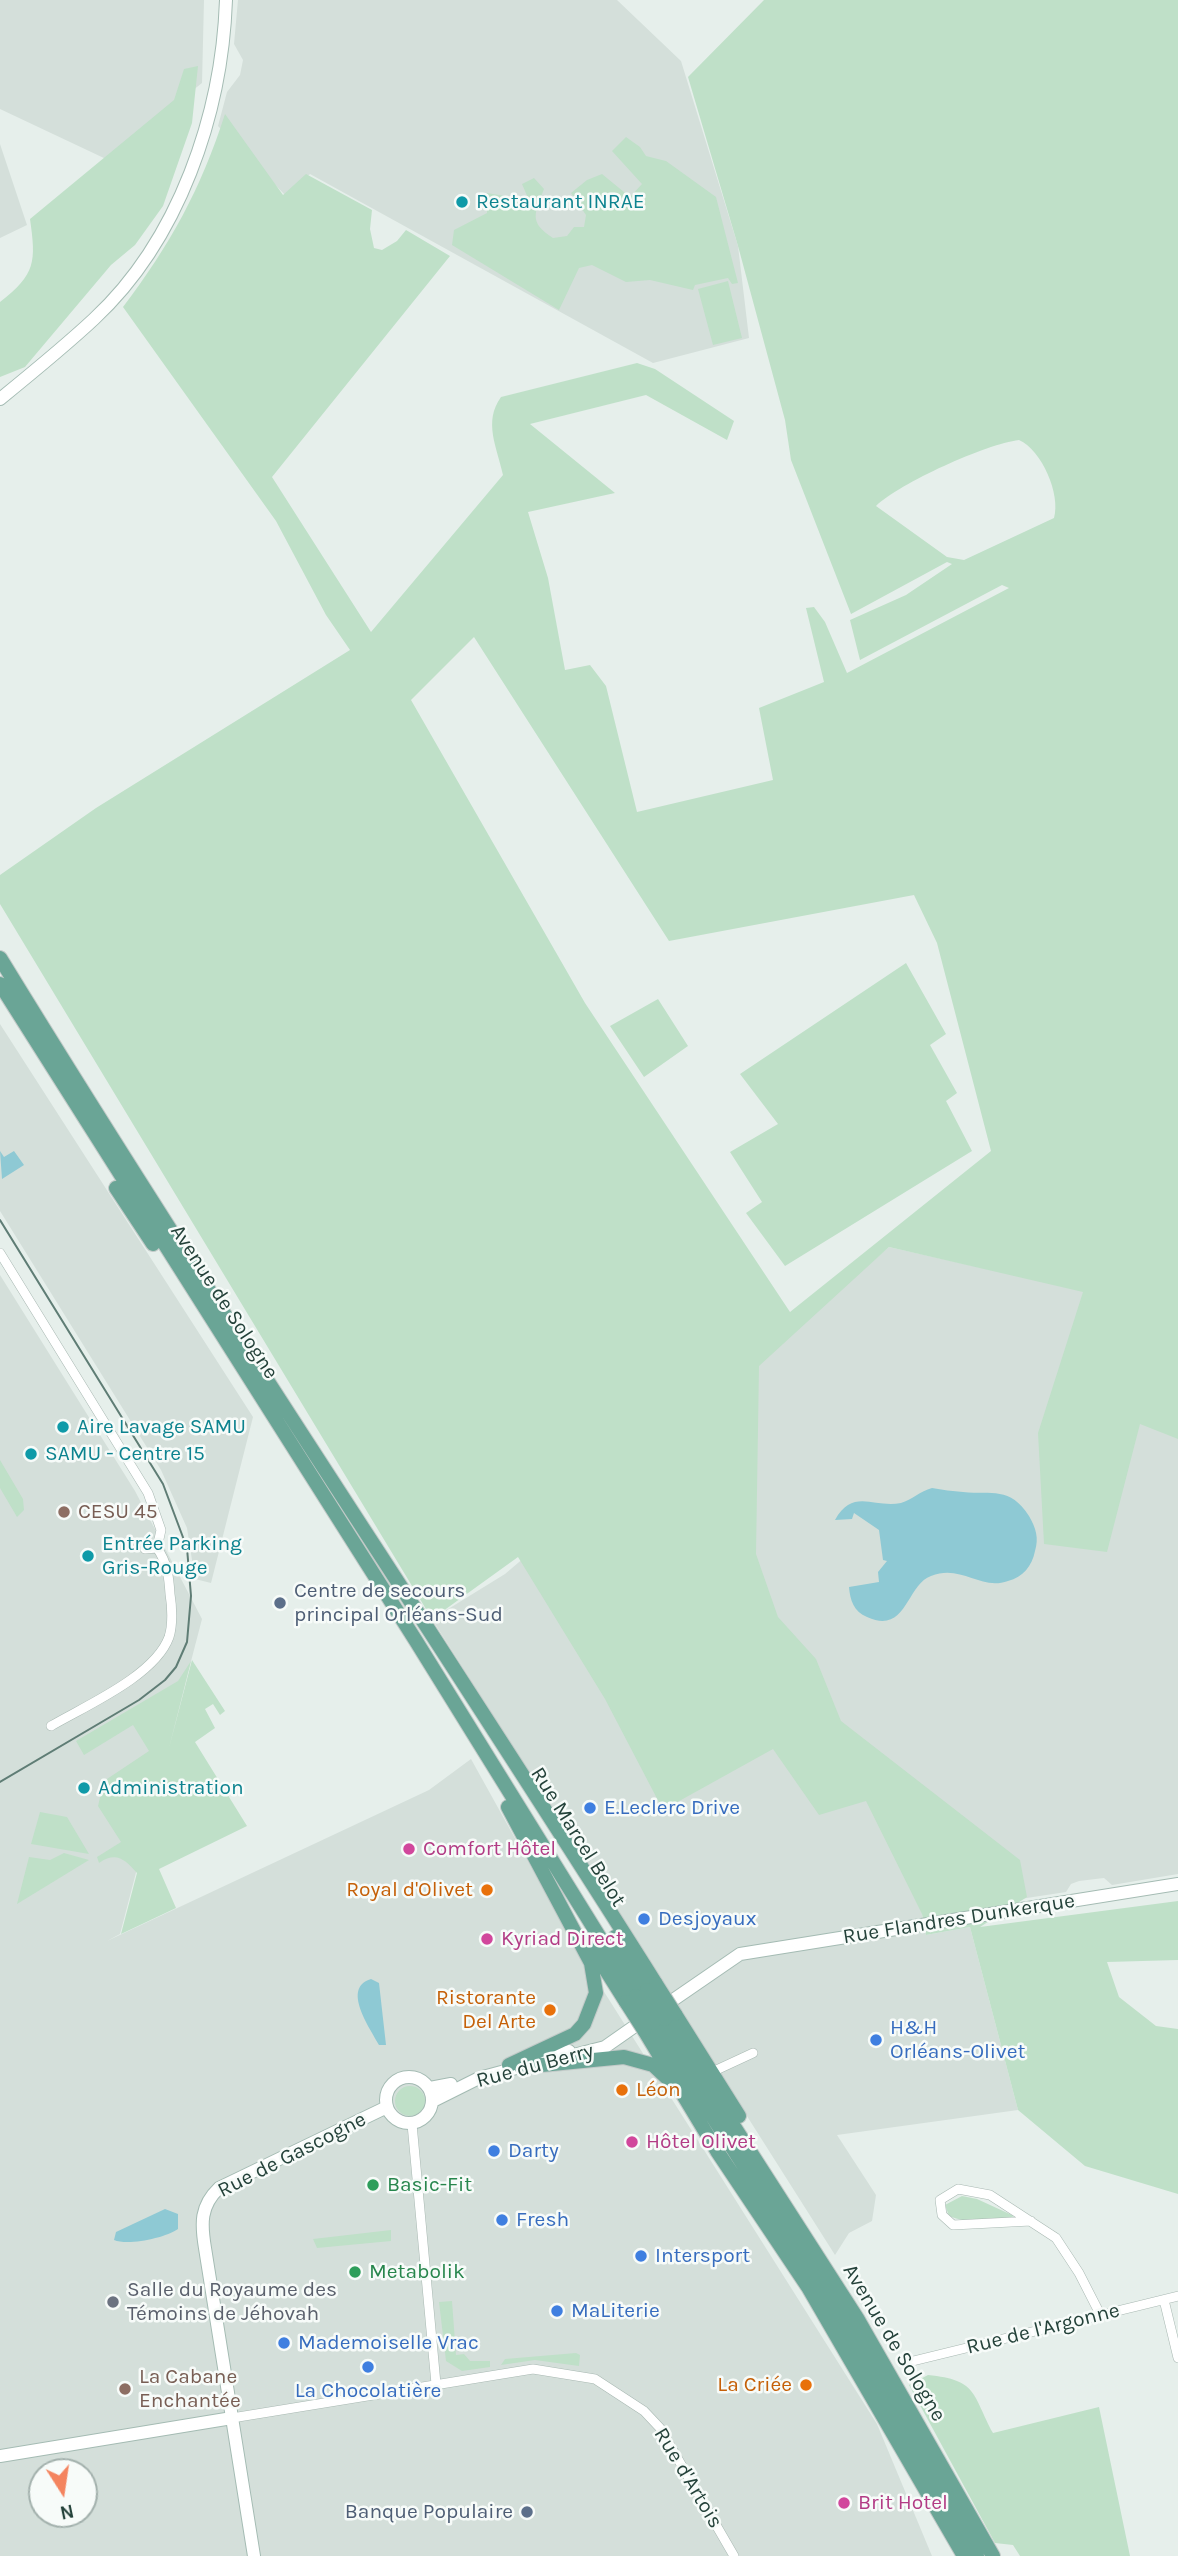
<!DOCTYPE html>
<meta charset="utf-8">
<style>
body{margin:0}
#map{position:relative;width:1178px;height:2556px;overflow:hidden;background:#e6efeb;font-family:Karla,sans-serif}
canvas{display:block}
.north{position:absolute;left:28px;top:2458px;width:70px;height:70px;box-sizing:border-box;background:#f7fbf9;border:2px solid #a3b1ad;border-radius:50%;rotate:168deg;font-size:19px;font-weight:700;line-height:28px;text-align:center;color:#24423a}
.north::after{content:'';display:block;margin:auto;width:24px;height:32px;background:#f4845f;clip-path:polygon(50% 0,100% 100%,50% 72%,0 100%)}
</style>
<div id="map">
<canvas width="1178" height="2556"></canvas>
<div class="north">N</div>
</div>
<script>
const ctx = document.querySelector('canvas').getContext('2d');
ctx.lineJoin = 'round';
function paint(path, color) { ctx.fillStyle = color; ctx.fill(path, 'evenodd'); }
function trace(path, color, width, dash) { ctx.strokeStyle = color; ctx.lineWidth = width; ctx.lineCap = dash ? 'butt' : 'round'; ctx.setLineDash(dash || []); ctx.stroke(path); }
function drawText(font, color, halo, rows, align = 'center') {
  ctx.font = font + ' Karla,sans-serif'; ctx.lineWidth = 5; ctx.setLineDash([]); ctx.textBaseline = 'middle'; ctx.strokeStyle = halo; ctx.fillStyle = color; for (const [text, x, y, turn = 0] of rows) {
    ctx.save(); ctx.translate(x, y); ctx.rotate((+turn || 0) * Math.PI / 180); ctx.textAlign = isNaN(turn) ? turn : align; if (halo) ctx.strokeText(text, 0, 0); ctx.fillText(text, 0, 0); ctx.restore();
  }
}
paint(new Path2D(`
 M 0,0 L 204,0 L 202,83 L 106,159 L 0,109 Z
 M 238,0 L 617,0 L 681,61 L 738,246 L 749,338 L 653,363 L 310,174 L 286,196 L 218,126 L 227,92 L 240,75 L 243,60 L 234,44 Z
 M 0,144 L 27,225 L 0,238 Z
 M 0,1024 L 253,1417 L 211,1583 L 195,1579 L 187,1528 L 161,1470 L 0,1211 Z
 M 889,1247 L 1178,1312 L 1178,1874 L 1112,1885 L 1104,1878 L 1079,1881 L 1071,1884 L 1066,1892 L 922,1914 L 926,1935 L 970,1927 L 1018,2110 L 837,2135 L 876,2195 L 872,2221 L 849,2233 L 835,2255 L 432,1619 L 505,1574 Z
 M 0,1275 L 135,1491 L 202,1619 L 120,1934 L 107,1941 L 429,1790 L 471,1759 L 572,1941 L 877,2424 L 932,2556 L 0,2556 ZM 42,2472 L 84,2472 L 84,2514 L 42,2514 Z`), '#d4dfda');
paint(new Path2D(`
 M 764,0 L 1178,0 L 1178,1439 L 1140,1424 L 1107,1552 L 1044,1544 L 1038,1433 L 1083,1292 L 889,1247 L 759,1366 L 756,1554 L 778,1617 L 816,1659 L 841,1721 L 1020,1860 L 1027,1897 L 980,1927 L 1178,1901 L 1178,1960 L 1107,1962 L 1119,1997 L 1156,2026 L 1178,2029 L 1178,2194 L 1085,2166 L 1018,2110 L 970,1927 L 926,1935 L 922,1914 L 866,1801 L 819,1815 L 773,1749 L 663,1810 L 605,1699 L 518,1557 L 432,1619 L 0,904 L 0,875 L 96,808 L 350,650 L 326,615 L 276,521 L 123,307 C 170,245 201,189 225,114 L 283,195 L 306,174 L 372,210 L 370,229 L 374,248 L 382,250 L 397,241 L 406,230 L 450,256 L 272,477 L 371,632 L 503,475 C 497,447 483,422 501,397 L 637,363 L 655,369 L 734,421 L 727,440 L 646,395 L 530,424 L 615,493 L 528,512 L 548,578 L 565,670 L 590,665 L 606,686 L 637,812 L 773,780 L 759,708 L 824,682 L 806,608 L 814,607 L 825,622 L 847,673 L 1009,588 L 1002,585 L 860,660 L 850,620 L 906,595 L 952,564 L 947,562 L 851,614 L 791,460 L 785,420 L 738,246 L 688,77 ZM 1019,440 C 1042,450 1061,495 1054,518 L 964,560 L 947,557 L 876,506 C 900,483 986,444 1019,440 ZM 474,637 L 669,941 L 914,895 L 937,943 L 991,1151 L 790,1312 L 585,1003 L 411,700 Z
 M 198,66 L 192,123 L 163,206 L 135,245 L 111,265 L 25,367 L 0,377 L 0,302 C 36,274 36,262 30,219 L 174,100 L 184,69 Z
 M 626,137 L 640,147 L 646,156 L 666,161 L 716,197 L 738,283 L 732,284 L 728,278 L 695,285 L 693,290 L 650,280 L 626,282 L 592,265 L 579,268 L 559,310 L 452,245 L 454,230 L 487,213 L 487,193 L 505,196 L 523,204 L 528,198 L 522,184 L 534,178 L 544,189 C 535,213 528,222 553,238 L 567,236 L 574,227 L 584,227 L 586,215 L 571,193 L 587,180 L 602,174 L 630,197 L 642,184 L 612,151 Z
 M 728,281 L 742,338 L 713,345 L 698,289 Z
 M 906,963 L 946,1034 L 930,1045 L 957,1093 L 946,1101 L 972,1151 L 785,1266 L 746,1213 L 762,1202 L 730,1152 L 778,1124 L 740,1074 Z
 M 658,999 L 688,1046 L 644,1077 L 610,1026 Z
 M 0,1460 L 23,1499 L 24,1510 L 17,1517 L 0,1488 Z
 M 192,1660 L 225,1711 L 220,1715 L 213,1704 L 205,1709 L 215,1728 L 195,1742 L 247,1826 L 159,1869 L 176,1908 L 121,1934 L 137,1873 C 125,1860 117,1851 99,1863 L 97,1857 L 121,1842 L 98,1806 L 104,1781 L 149,1751 L 133,1725 L 84,1755 L 76,1741 L 178,1681 L 191,1661 L 169,1748 Z
 M 40,1812 L 67,1817 L 89,1854 L 31,1844 Z
 M 64,1853 L 89,1860 L 17,1904 L 29,1857 L 50,1860 Z
 M395 2101a15 15 0 1 1 30 0a15 15 0 1 1-30 0Z
 M 962,2196 L 977,2199 L 1014,2216 C 998,2225 965,2223 949,2216 L 945,2205 Z
 M 391,2230 L 391,2241 L 317,2248 L 313,2239 Z
 M 452,2301 L 456,2355 L 464,2354 L 470,2361 L 490,2361 L 490,2367 L 462,2371 L 446,2361 L 439,2302 Z
 M 576,2353 L 580,2355 L 579,2366 L 535,2360 L 501,2365 L 505,2359 Z
 M 928,2375 C 978,2380 972,2394 993,2433 L 1099,2407 L 1130,2556 L 1020,2556 L 1013,2545 L 995,2543 L 909,2385 Z`), '#bfe0c8');
paint(new Path2D(`
 M 0,1151 L 4,1157 L 14,1151 L 24,1165 L 2,1179 Z
 M 932,1488 C 942,1490 953,1491 963,1492 C 992,1495 1010,1486 1029,1516 C 1036,1528 1039,1538 1035,1551 C 1032,1566 1023,1577 1008,1581 C 980,1591 962,1564 931,1576 C 906,1585 907,1635 867,1617 C 854,1612 850,1600 849,1587 L 879,1582 L 878,1572 L 887,1561 L 883,1560 L 879,1530 L 854,1513 L 852,1519 L 835,1520 C 853,1487 875,1509 901,1503 C 912,1500 920,1491 932,1488 Z
 M 371,1979 L 379,1983 L 386,2045 L 379,2045 C 370,2028 341,1988 371,1979 Z
 M 165,2209 L 178,2214 L 178,2229 C 165,2238 128,2246 114,2240 L 116,2232 Z`), '#8ec9d4');
const street = new Path2D(`
 M 0,1253 L 148,1493 L 161,1530 L 157,1548 L 145,1549
 M 51,1726 C 85,1706 155,1676 169,1637 C 173,1625 172,1606 170,1594 C 169,1577 167,1562 157,1548
 M 712,2072 L 753,2053
 M 412,2124 L 436,2384
 M 1031,2221 L 953,2225 L 942,2215 L 940,2200 L 958,2189 L 990,2195 L 1056,2238 L 1079,2273 L 1100,2314
 M 1164,2300 L 1178,2358
 M 909,2362 L 1178,2296
 M 232,2418 L 533,2369 L 595,2379 L 644,2411 L 660,2428 L 734,2556`);
const secondary = new Path2D(`
 M 0,399 C 32,373 64,347 94,319 C 179,240 222,114 226,0
 M 660,2009 L 740,1954 L 1178,1884
 M 562,2058 L 605,2047 L 645,2019
 M 528,2060 L 569,2051
 M386 2100a23 23 0 1 1 46 0a23 23 0 1 1-46 0Z
 M 430,2088 L 451,2084
 M 433,2101 L 479,2078 L 520,2067
 M 0,2456 L 232,2418
 M 254,2556 L 205,2248 C 201,2224 200,2206 219,2188 L 387,2107`);
const primary = new Path2D(`
 M 0,958 C 212,1304 440,1641 656,1984
 M 0,984 L 416,1641 L 636,1996
 M 116,1188 L 153,1244
 M 508,1807 L 591,1963 L 596,1993 L 584,2024 L 575,2034 L 509,2065
 M 615,1937 L 647,1990
 M 592,1948 L 626,2002
 M 675,2014 L 739,2116
 M 665,2019 L 857,2318 L 993,2556
 M 653,2023 L 847,2328 L 977,2556
 M 644,2030 L 717,2151 L 808,2287 L 964,2556
 M 521,2067 L 624,2057 L 653,2065 L 669,2080`);
trace(street, '#a8b8b2', 10);
trace(secondary, '#a4bbb3', 14);
trace(primary, '#c2cac8', 16);
trace(street, '#fff', 9);
trace(secondary, '#fff', 12);
trace(primary, '#6aa596', 14);
trace(new Path2D(`
 M 0,1220 L 163,1484 L 187,1548 L 191,1596 L 187,1642 L 176,1667 L 165,1680 L 139,1700 L 0,1782`), '#5f7d75', 2);
const primaryBridge = new Path2D(`
 M 656,1984 L 675,2014
 M 647,1990 L 665,2019
 M 636,1996 L 653,2023
 M 626,2002 L 644,2030`);
trace(primaryBridge, '#c2cac8', 16, []);
trace(primaryBridge, '#6aa596', 14);
for (const [x, y, r, color] of [
 [462,202,7,"#0f9aa8"],
 [63,1427,7,"#0f9aa8"],
 [31,1454,7,"#0f9aa8"],
 [64,1512,7,"#8d6e63"],
 [88,1556,7,"#0f9aa8"],
 [280,1603,7,"#5c6f8a"],
 [84,1788,7,"#0f9aa8"],
 [590,1808,7,"#3f7fe0"],
 [409,1849,7,"#d1479c"],
 [487,1890,7,"#e8710a"],
 [644,1919,7,"#3f7fe0"],
 [487,1939,7,"#d1479c"],
 [550,2010,7,"#e8710a"],
 [876,2040,7,"#3f7fe0"],
 [622,2090,7,"#e8710a"],
 [632,2142,7,"#d1479c"],
 [494,2151,7,"#3f7fe0"],
 [373,2185,7,"#2e9e5b"],
 [502,2220,7,"#3f7fe0"],
 [641,2256,7,"#3f7fe0"],
 [355,2272,7,"#2e9e5b"],
 [113,2302,7,"#6b7280"],
 [557,2311,7,"#3f7fe0"],
 [284,2343,7,"#3f7fe0"],
 [368,2367,7,"#3f7fe0"],
 [806,2385,7,"#e8710a"],
 [125,2389,7,"#8d6e63"],
 [844,2503,7,"#d1479c"],
 [527,2512,7,"#5c6f8a"]
]) { const dot = new Path2D(); dot.arc(x, y, r, 0, 2 * Math.PI); ctx.fillStyle = color; ctx.fill(dot); trace(dot, '#f7fbf9', 2.5); }
drawText('21px', '#0d838f', '#f7fbf9', [
 ["Restaurant INRAE",476,202],
 ["Aire Lavage SAMU",77,1427],
 ["SAMU - Centre 15",45,1454],
 ["Entrée Parking",102,1544],
 ["Gris-Rouge",102,1568],
 ["Administration",98,1788]
], 'left');
drawText('21px', '#24423a', '#f7fbf9', [
 ["Avenue de Sologne",224,1302,57],
 ["Rue Marcel Belot",578,1837,58],
 ["Rue Flandres Dunkerque",959,1919,-9],
 ["Rue du Berry",535,2066,-15],
 ["Rue de Gascogne",292,2155,-27],
 ["Rue de l'Argonne",1043,2329,-14],
 ["Avenue de Sologne",894,2343,59],
 ["Rue d'Artois",688,2478,59]
]);
drawText('21px', '#785e54', '#f7fbf9', [
 ["CESU 45",78,1512],
 ["La Cabane",139,2377],
 ["Enchantée",139,2401]
], 'left');
drawText('21px', '#4e5e75', '#f7fbf9', [
 ["Centre de secours",294,1591],
 ["principal Orléans-Sud",294,1615],
 ["Banque Populaire",513,2512,"right"]
], 'left');
drawText('21px', '#366cbe', '#f7fbf9', [
 ["E.Leclerc Drive",604,1808],
 ["Desjoyaux",658,1919],
 ["H&H",890,2028],
 ["Orléans-Olivet",890,2052],
 ["Darty",508,2151],
 ["Fresh",516,2220],
 ["Intersport",655,2256],
 ["MaLiterie",571,2311],
 ["Mademoiselle Vrac",298,2343],
 ["La Chocolatière",368,2391,"center"]
], 'left');
drawText('21px', '#b23c85', '#f7fbf9', [
 ["Comfort Hôtel",423,1849],
 ["Kyriad Direct",501,1939],
 ["Hôtel Olivet",646,2142],
 ["Brit Hotel",858,2503]
], 'left');
drawText('21px', '#c56008', '#f7fbf9', [
 ["Royal d'Olivet",473,1890],
 ["Ristorante",536,1998],
 ["Del Arte",536,2022],
 ["Léon",636,2090,"left"],
 ["La Criée",792,2385]
], 'right');
drawText('21px', '#27864d', '#f7fbf9', [
 ["Basic-Fit",387,2185],
 ["Metabolik",369,2272]
], 'left');
drawText('21px', '#5b616d', '#f7fbf9', [
 ["Salle du Royaume des",127,2290],
 ["Témoins de Jéhovah",127,2314]
], 'left');
</script>
